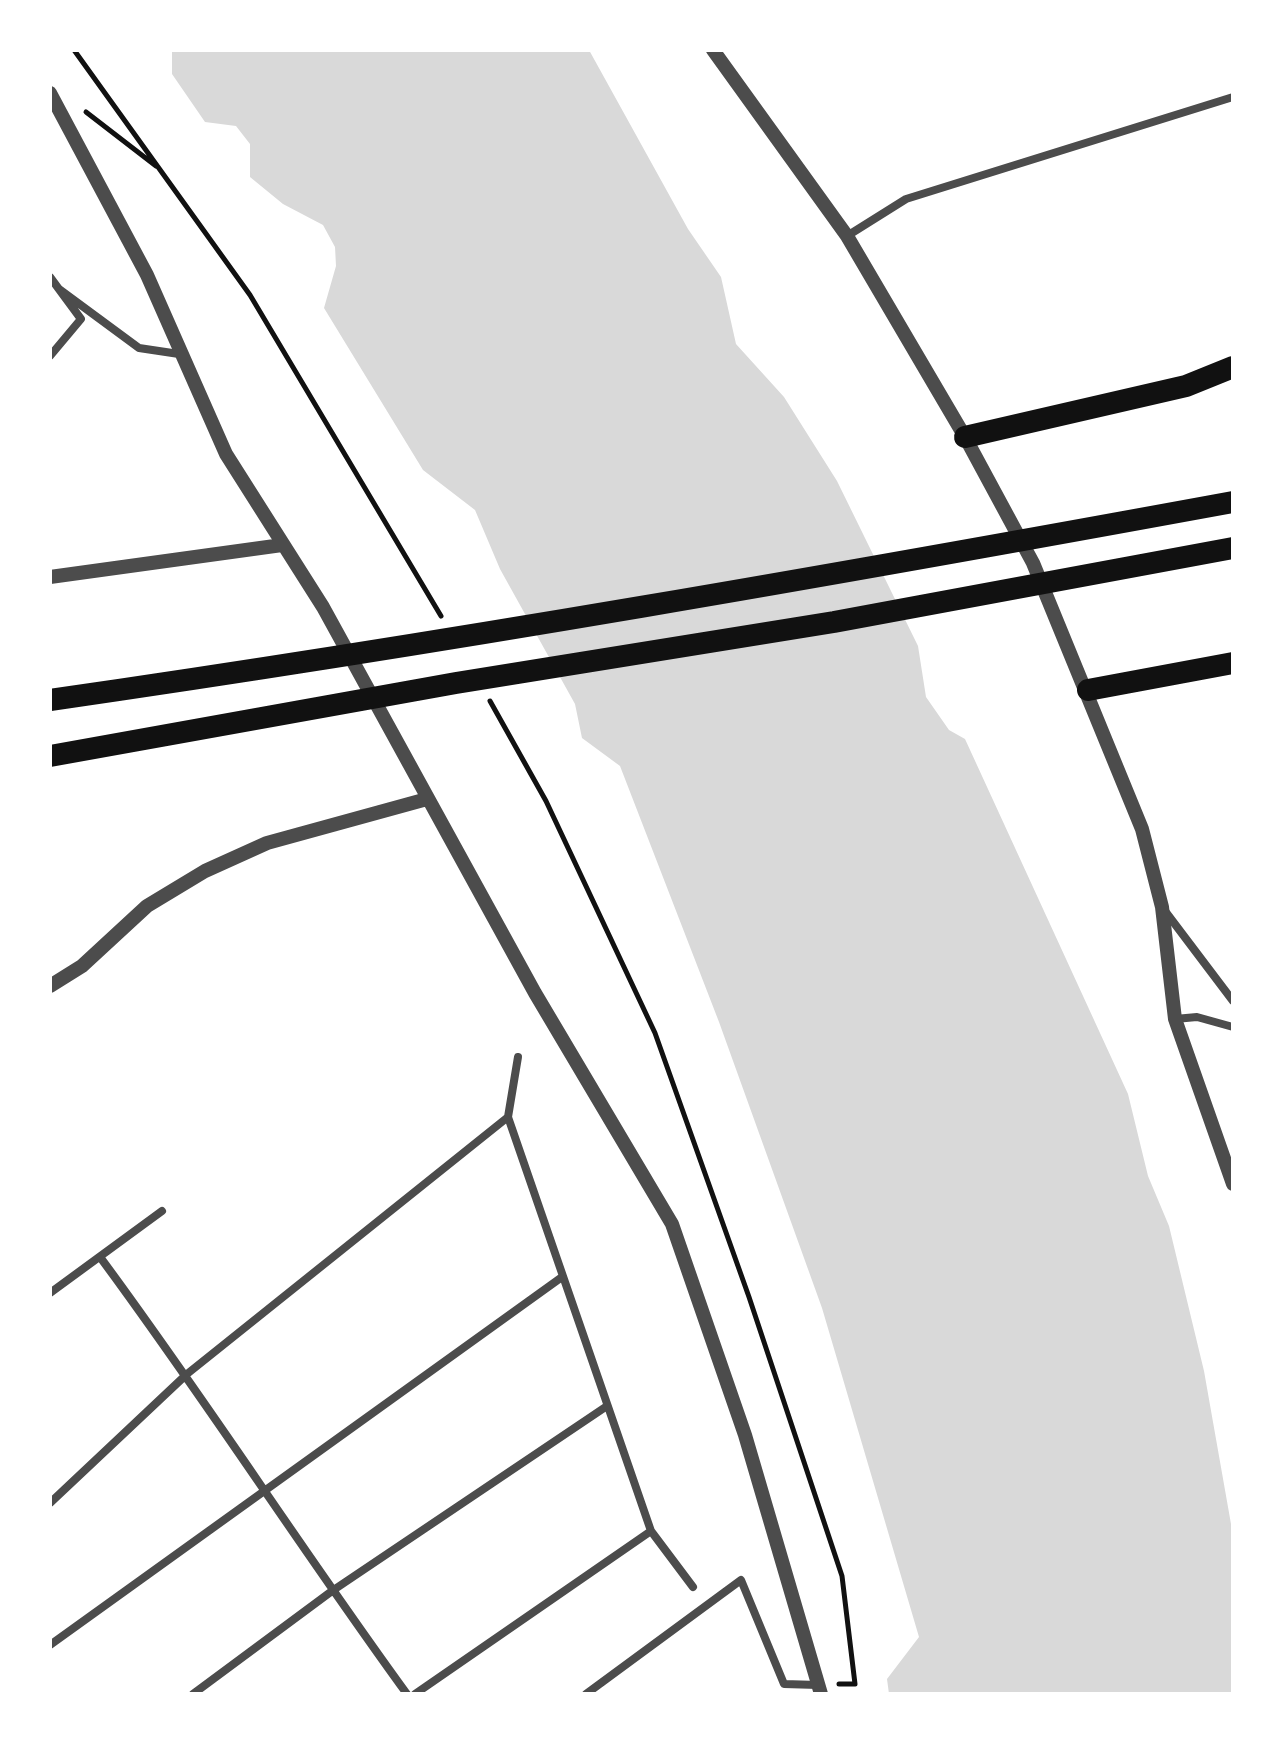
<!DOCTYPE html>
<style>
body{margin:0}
#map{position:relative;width:1283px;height:1744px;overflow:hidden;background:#fff;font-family:Helvetica,sans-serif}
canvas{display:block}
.frame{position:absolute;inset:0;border:52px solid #fff;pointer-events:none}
</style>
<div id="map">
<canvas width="1283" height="1744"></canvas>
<div class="frame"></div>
</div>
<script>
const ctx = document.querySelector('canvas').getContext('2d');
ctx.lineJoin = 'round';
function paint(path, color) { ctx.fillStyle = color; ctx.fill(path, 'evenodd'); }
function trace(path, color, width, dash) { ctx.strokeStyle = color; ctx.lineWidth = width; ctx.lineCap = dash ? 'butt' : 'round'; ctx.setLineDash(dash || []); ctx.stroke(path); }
paint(new Path2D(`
 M 172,50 L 589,50 L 688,229 L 721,277 L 736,344 L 784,397 L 837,481 L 918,646 L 926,697 L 949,730 L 965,739 L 1128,1094 L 1148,1176 L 1169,1226 L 1204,1371 L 1231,1524 L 1233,1694 L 889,1694 L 887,1679 L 919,1637 L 822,1308 L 719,1022 L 620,766 L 582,738 L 575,704 L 500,569 L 475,510 L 423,470 L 324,308 L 336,266 L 335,247 L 323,225 L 283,204 L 250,177 L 250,144 L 236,126 L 205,122 L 172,74 Z`), '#d9d9d9');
trace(new Path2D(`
 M 74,50 L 250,295 L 441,616
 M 86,112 L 156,166
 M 490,701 L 546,801 L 655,1033 L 749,1297 L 842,1576 L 855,1684 L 839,1684`), '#111', 5);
trace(new Path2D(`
 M 847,236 L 906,199 L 1233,97
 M 50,277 L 81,319 L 50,356
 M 59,289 L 139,348 L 179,354
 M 1165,911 L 1233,1001
 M 1175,1019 L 1197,1017 L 1233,1027
 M 508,1117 L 518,1057
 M 100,1257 C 206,1400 302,1550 407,1694
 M 50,1293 L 162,1211
 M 50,1503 L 187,1374 L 508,1117 L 651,1531 L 693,1587
 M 50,1645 L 562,1277
 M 193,1694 L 332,1591 L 607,1406
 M 415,1694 L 651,1531
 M 586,1694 L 741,1580 L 784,1684 L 818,1685`), '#4c4c4c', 8);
trace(new Path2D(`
 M 713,50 L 847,236 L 965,437 L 1033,563 L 1142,829 L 1162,907 L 1175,1019 L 1233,1184
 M 50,93 L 147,275 L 226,454 L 323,607 L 535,993 L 672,1224 L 745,1435 L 821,1694
 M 50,577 L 282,545
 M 50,986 L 82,966 L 147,906 L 205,871 L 267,843 L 427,799`), '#4c4c4c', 14);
trace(new Path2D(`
 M 965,437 L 1186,386 L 1233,367
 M 1088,690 L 1233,663
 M 50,700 C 446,643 840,574 1233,502
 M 50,756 L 456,683 L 834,622 L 1233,548`), '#111', 22);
</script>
